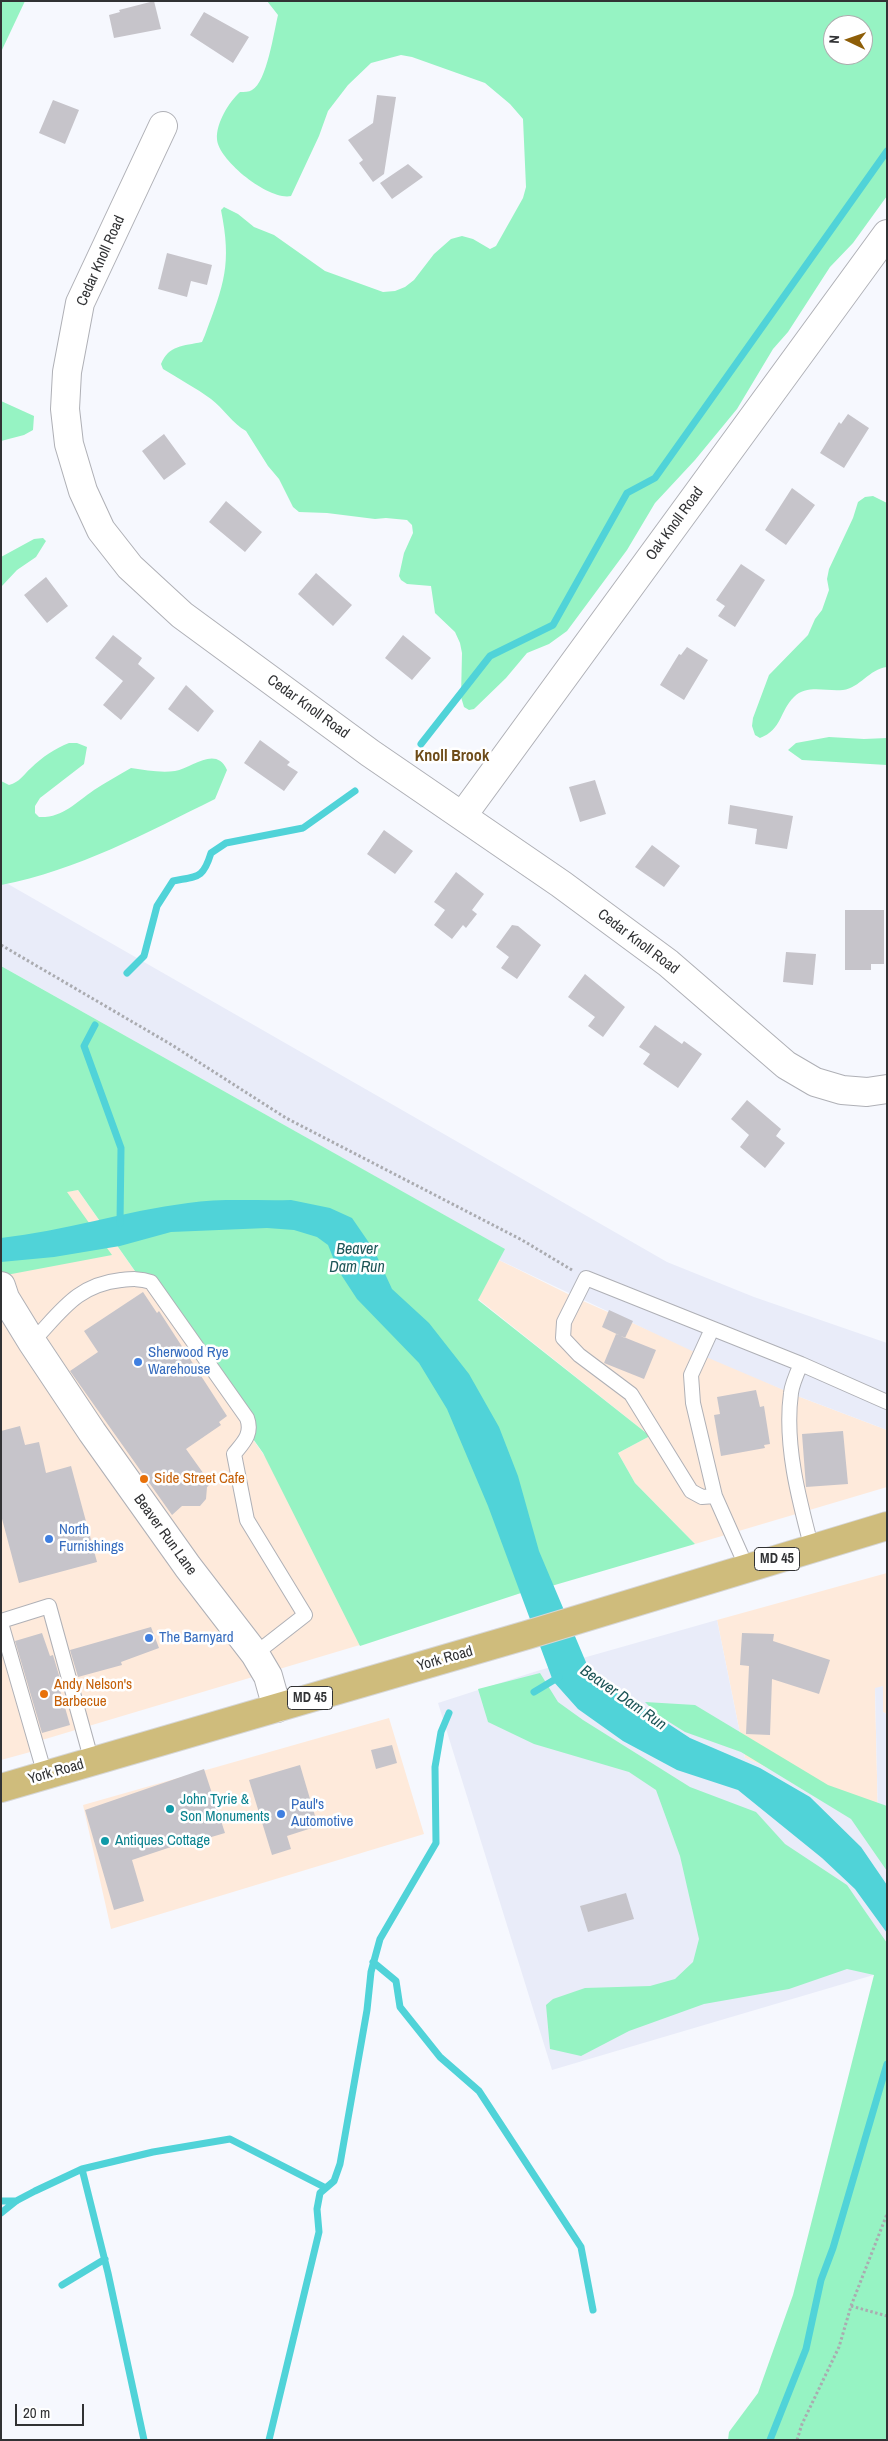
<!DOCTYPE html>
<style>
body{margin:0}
#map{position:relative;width:888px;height:2441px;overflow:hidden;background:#f6f8fe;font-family:"Archivo Narrow",sans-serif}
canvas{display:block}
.frame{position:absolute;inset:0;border:2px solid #313234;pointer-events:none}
.north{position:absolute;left:823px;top:15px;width:50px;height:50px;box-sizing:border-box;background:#fff;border:1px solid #adadae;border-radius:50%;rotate:273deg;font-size:14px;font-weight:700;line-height:20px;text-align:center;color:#313234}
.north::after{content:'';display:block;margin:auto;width:18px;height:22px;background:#8e5e08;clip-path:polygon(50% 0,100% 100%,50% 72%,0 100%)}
.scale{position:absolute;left:15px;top:2404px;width:69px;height:22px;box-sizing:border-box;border:2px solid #313234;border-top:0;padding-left:6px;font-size:15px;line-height:18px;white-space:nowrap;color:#313234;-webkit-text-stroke:4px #fff;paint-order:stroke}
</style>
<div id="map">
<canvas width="888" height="2441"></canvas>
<div class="frame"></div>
<div class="north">N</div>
<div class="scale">20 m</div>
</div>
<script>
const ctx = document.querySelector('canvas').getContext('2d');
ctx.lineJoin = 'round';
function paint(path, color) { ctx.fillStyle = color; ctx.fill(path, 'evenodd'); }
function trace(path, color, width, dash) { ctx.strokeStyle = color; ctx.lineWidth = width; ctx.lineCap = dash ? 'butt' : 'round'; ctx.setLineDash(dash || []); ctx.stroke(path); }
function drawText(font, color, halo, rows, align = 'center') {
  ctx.font = font + ' "Archivo Narrow",sans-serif'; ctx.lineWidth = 5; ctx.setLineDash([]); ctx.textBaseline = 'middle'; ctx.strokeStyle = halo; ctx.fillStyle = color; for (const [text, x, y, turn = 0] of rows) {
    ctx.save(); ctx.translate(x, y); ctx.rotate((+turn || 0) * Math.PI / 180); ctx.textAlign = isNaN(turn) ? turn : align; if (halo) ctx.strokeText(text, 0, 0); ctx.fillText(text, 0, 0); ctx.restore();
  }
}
paint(new Path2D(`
 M 78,1190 L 266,1458 L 363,1644 L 32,1743 L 34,1751 L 1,1760 L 1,1277 L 67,1191 Z
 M 499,1260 L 574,1297 L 800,1397 L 887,1430 L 887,1487 L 695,1544 L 635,1483 L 618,1453 L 650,1436 L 478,1299 Z
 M 887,1573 L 887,1714 L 883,1712 L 883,1686 L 875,1689 L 878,1819 L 827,1793 L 745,1758 L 717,1620 Z
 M 389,1718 L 424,1834 L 111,1929 L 83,1805 Z`), '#feeadb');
paint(new Path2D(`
 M 1,880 L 667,1262 L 754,1297 L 887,1343 L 887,1430 L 800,1397 L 692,1351 L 499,1260 L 504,1249 L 1,966 Z
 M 717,1620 L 745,1758 L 827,1793 L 878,1819 L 875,1688 L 883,1686 L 883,1712 L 887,1714 L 887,1971 L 552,2070 L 438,1703 L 537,1671 Z`), '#e9ecf9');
paint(new Path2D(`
 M 1,1 L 25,1 L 1,52 Z
 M 267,1 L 887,1 L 887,196 L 853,243 L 830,267 L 788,332 L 773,349 L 737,409 L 695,460 L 655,503 L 627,550 L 567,631 L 549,644 L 527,653 L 506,678 L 474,709 L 469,710 L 464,707 L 461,697 L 462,653 L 460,643 L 455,632 L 435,613 L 431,586 L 407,584 L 401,580 L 399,576 L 404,553 L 413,533 L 412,525 L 407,520 L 386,518 L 375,519 L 327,513 L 299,512 L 293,507 L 279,479 L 268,466 L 246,431 C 233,424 223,408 211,399 C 196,388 179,379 163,369 L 161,364 C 169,345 183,346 202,342 L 205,335 C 224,284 232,265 221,210 L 224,207 L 238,214 L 254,227 L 274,235 L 325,271 L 383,292 L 395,291 L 405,287 L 414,280 L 434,254 L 451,239 L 462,236 L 473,239 L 490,249 L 496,246 L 523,198 L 526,187 L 523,119 L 510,104 L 485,83 L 412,57 L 401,55 L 371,63 L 348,85 L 328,111 L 319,136 L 291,196 C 269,201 218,160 217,139 C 216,123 229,102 240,92 C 244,92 249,92 252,90 C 267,82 274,31 278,15 ZM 833,25 L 863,25 L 863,55 L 833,55 Z
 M 1,401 L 34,416 L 33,430 L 24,435 L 1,441 Z
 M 873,496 L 887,503 L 887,667 C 869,669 860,688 843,690 C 827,692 807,684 794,697 C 780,710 782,730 760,738 L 755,735 L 752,726 L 753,718 L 769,675 L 808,635 L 815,619 L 822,610 L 829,590 L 827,579 L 829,569 L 853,518 L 858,502 L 865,497 Z
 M 43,538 L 46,541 L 36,557 L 17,570 L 1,587 L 1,557 L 34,539 Z
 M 829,737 L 864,739 L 887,738 L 887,765 L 802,760 L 788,750 L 796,743 Z
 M 69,743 L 77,743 L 87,747 L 84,764 L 40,798 L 35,806 L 35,813 L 39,817 C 63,818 75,803 94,790 C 106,782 119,775 131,768 C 146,770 160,773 175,771 C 192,768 216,745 227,770 L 215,799 C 146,833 78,870 1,885 L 1,781 L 9,785 C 20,782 23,775 31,768 C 42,757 56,748 69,743 Z
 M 1,966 L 505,1249 L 478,1300 L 650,1436 L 618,1453 L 635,1483 L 695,1544 L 548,1587 L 513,1571 L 521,1593 L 360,1646 L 263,1453 L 78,1190 L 67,1192 L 112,1255 L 1,1276 Z
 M 540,1673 L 558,1702 L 583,1720 L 690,1787 L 756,1812 L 785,1844 L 847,1885 L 887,1943 L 887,2440 L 728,2440 L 729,2432 L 758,2393 L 793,2295 L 874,1975 L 847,1969 L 789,1989 L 704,2004 L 629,2031 L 581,2056 L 550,2049 L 546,2005 L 553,1999 L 585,1988 L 650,1986 L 675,1979 L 693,1962 L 699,1939 L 680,1856 L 656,1790 L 629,1772 L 534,1744 L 488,1722 L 478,1689 Z
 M 645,1702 L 695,1705 L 828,1785 L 887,1806 L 887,1871 L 851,1819 L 741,1752 L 685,1732 L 658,1715 Z`), '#96f3c3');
paint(new Path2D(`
 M 291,1200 L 330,1208 L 352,1218 L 374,1250 L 392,1289 L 429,1323 L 469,1374 L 499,1427 L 518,1476 L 539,1551 L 588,1667 L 632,1700 L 690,1738 L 760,1768 L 810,1797 L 861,1847 L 887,1885 L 887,1933 L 855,1889 L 822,1858 L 738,1790 L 677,1770 L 623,1741 L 578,1709 L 553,1681 L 488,1506 L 447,1409 L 419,1363 L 357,1299 L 338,1270 L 328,1245 L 317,1237 L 294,1230 L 267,1228 L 171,1232 L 120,1246 L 54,1257 L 1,1262 L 1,1238 C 64,1231 125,1211 188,1203 C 220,1198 258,1201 291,1200 Z`), '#50d3d8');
trace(new Path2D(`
 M 421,744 L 490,656 L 553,625 L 627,493 L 655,478 L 887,151
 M 127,973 L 144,956 L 157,906 L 173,881 C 198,876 203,879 211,853 L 226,843 L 303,828 L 355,791
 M 95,1025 L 84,1046 L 121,1148 L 120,1223
 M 534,1692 L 559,1677
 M 373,1962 L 396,1981 L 400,2007 L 440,2057 L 479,2091 L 581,2247 L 593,2310
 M 82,2169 L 108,2273 L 144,2440
 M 1,2201 L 16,2201
 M 1,2213 L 16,2201 L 35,2191 L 82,2169 L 153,2152 L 230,2139 L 326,2188
 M 62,2285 L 105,2259
 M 269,2440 L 319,2232 L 317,2209 L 320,2193 L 334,2181 L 340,2164 L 367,2010 L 371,1972 L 380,1939 L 436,1843 L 435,1767 L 441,1732 L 449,1713
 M 770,2440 L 806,2349 L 821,2280 L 833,2248 L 887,2064`), '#50d3d8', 7);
paint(new Path2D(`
 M 154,1 L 161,29 L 114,38 L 109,15 L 120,12 L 119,10 Z
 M 204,12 L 249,37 L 233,63 L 190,35 Z
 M 377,95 L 396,97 L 384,174 L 373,182 L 359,163 L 363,160 L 348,140 L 373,123 Z
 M 53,100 L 79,110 L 65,144 L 39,133 Z
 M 408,164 L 423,177 L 392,199 L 380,183 Z
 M 167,253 L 212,265 L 207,285 L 191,281 L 187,297 L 158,289 Z
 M 848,414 L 869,428 L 844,468 L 820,453 L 839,422 L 841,424 Z
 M 164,434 L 186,464 L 164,480 L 142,451 Z
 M 792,488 L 815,505 L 786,545 L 765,530 Z
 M 226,501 L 262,532 L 245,552 L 209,522 Z
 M 741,564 L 765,580 L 735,627 L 718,616 L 725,606 L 716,600 Z
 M 316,573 L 352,605 L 333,626 L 298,594 Z
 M 46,577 L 68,606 L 47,623 L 24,595 Z
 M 113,635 L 142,658 L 138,664 L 155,678 L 121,720 L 103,705 L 123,681 L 95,658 Z
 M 403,635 L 431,658 L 412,680 L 385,658 Z
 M 687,647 L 708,660 L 684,700 L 660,685 L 679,654 L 681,655 Z
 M 186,685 L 214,711 L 198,732 L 168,709 Z
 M 260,740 L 290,762 L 287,765 L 298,772 L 284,791 L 244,763 Z
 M 595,780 L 606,814 L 580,822 L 569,787 Z
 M 730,805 L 793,816 L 787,849 L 755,844 L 757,829 L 728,824 Z
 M 384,830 L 413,851 L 395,874 L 367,854 Z
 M 652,845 L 680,866 L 664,887 L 635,867 Z
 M 456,872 L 484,894 L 472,910 L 477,914 L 466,928 L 463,925 L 452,939 L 434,925 L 445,910 L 434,902 Z
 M 845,910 L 884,910 L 884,964 L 871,964 L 871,970 L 845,970 Z
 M 512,925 L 518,926 L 541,945 L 517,979 L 501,968 L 509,957 L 496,947 Z
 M 786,952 L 816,954 L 813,985 L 783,982 Z
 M 585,974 L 625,1007 L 603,1037 L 588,1026 L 595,1017 L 568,997 Z
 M 655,1025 L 682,1044 L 684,1041 L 702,1054 L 678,1088 L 643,1064 L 650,1054 L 639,1047 Z
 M 747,1100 L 781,1129 L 776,1136 L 785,1143 L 765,1168 L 740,1147 L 749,1135 L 731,1119 Z
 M 143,1292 L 157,1313 L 159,1311 L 227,1416 L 219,1422 L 221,1425 L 186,1449 L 211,1484 L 207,1487 L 206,1499 L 200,1506 L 182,1506 L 172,1515 L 70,1371 L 98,1352 L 84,1331 Z
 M 609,1310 L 633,1321 L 625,1338 L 602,1327 Z
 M 616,1334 L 656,1350 L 644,1379 L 604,1363 Z
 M 756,1390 L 760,1407 L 764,1406 L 770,1444 L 764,1445 L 765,1448 L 721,1456 L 714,1415 L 720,1414 L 717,1397 Z
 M 20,1426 L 25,1445 L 39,1442 L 46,1473 L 71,1466 L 97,1562 L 19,1583 L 1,1515 L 1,1431 Z
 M 843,1431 L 848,1484 L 806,1487 L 802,1434 Z
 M 151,1627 L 159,1648 L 121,1662 L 122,1665 L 78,1677 L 70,1650 Z
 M 42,1633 L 50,1656 L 53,1655 L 61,1682 L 58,1683 L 70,1725 L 42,1733 L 15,1641 Z
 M 742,1633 L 774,1634 L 773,1641 L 830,1660 L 819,1694 L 772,1679 L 770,1735 L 746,1734 L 749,1666 L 740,1665 Z
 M 392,1745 L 397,1763 L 376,1769 L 371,1750 Z
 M 300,1765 L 318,1826 L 287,1836 L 291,1849 L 272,1855 L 249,1780 Z
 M 204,1769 L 225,1833 L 208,1838 L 207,1835 L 132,1860 L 144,1901 L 114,1910 L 85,1810 Z
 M 626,1893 L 634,1919 L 588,1932 L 580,1906 Z`), '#c6c4ca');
const lane = new Path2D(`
 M 712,1329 L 691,1375 L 693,1403 L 715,1496 L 747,1568
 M 32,1342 C 61,1312 76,1285 121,1280 C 131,1279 140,1278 151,1282 L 247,1418 C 253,1434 243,1443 234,1454 L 247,1520 L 305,1615 L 255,1654
 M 801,1364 C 797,1373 792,1384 791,1393 C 784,1444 799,1500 812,1549
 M 715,1496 L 702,1497 L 691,1491 L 631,1394 L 579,1355 L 563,1338 L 564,1322 L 586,1278 L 801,1364 L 887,1402
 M 1,1621 L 49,1606 L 92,1762
 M 1,1623 L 45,1775`);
const street = new Path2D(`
 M 163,126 L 80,303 L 67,372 L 65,409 L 69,444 L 83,491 L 101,530 L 130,567 L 182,615 L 370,753 L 561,884 L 668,963 L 786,1065 L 815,1082 L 842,1090 L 867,1092 L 887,1089
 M 463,815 L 887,234
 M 1,1286 L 5,1298 L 32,1342 L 92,1432 L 188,1567 L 255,1654 L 268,1676 L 277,1708`);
const primary = new Path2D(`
 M 1,1788 L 527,1635 L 887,1526`);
trace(lane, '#afb0b6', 16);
trace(street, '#afb0b6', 30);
trace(primary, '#d6d6d6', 30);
trace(new Path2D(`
 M 1,945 L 172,1045 L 286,1118 L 522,1240 L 572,1270
 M 851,2306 L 887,2316
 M 797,2440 L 802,2424 L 839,2347 L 851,2306 L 887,2214`), '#aaabb0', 3, [2.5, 2.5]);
trace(lane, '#fff', 14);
trace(street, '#fff', 28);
trace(primary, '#cfbc7c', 28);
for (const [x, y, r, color] of [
 [138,1362,5,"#3f7fe0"],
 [144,1479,5,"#e8710a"],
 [49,1539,5,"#3f7fe0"],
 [149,1638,5,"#3f7fe0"],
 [44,1694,5,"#e8710a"],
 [170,1809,5,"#0f9aa8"],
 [281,1814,5,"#3f7fe0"],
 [105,1841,5,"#0f9aa8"]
]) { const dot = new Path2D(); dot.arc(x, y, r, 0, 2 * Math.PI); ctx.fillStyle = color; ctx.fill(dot); trace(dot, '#fff', 2); }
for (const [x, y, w] of [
 [777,1559,45],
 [310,1698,45]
]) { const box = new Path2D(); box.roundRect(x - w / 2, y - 11.5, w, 23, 4); ctx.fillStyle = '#fff'; ctx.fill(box); trace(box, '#313234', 1); }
drawText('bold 14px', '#313234', null, [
 ["MD 45",777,1559],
 ["MD 45",310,1698]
]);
drawText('15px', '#313234', '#fff', [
 ["Cedar Knoll Road",101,261,-66],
 ["Oak Knoll Road",675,524,-54],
 ["Cedar Knoll Road",308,707,36],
 ["Cedar Knoll Road",638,942,37],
 ["Beaver Run Lane",165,1535,54],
 ["York Road",445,1659,-16],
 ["York Road",56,1772,-16]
]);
drawText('15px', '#366cbe', '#fff', [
 ["Sherwood Rye",148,1353],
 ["Warehouse",148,1370],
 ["North",59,1530],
 ["Furnishings",59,1547],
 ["The Barnyard",159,1638],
 ["Paul's",291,1805],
 ["Automotive",291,1822]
], 'left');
drawText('15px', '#c56008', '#fff', [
 ["Side Street Cafe",154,1479],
 ["Andy Nelson's",54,1685],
 ["Barbecue",54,1702]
], 'left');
drawText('15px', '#0d838f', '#fff', [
 ["John Tyrie &",180,1800],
 ["Son Monuments",180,1817],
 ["Antiques Cottage",115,1841]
], 'left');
drawText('bold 16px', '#6e4c19', '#fff', [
 ["Knoll Brook",452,757]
]);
drawText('italic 16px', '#1e5658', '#fff', [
 ["Beaver",357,1250],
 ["Dam Run",357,1268],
 ["Beaver Dam Run",623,1698,35]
]);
</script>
